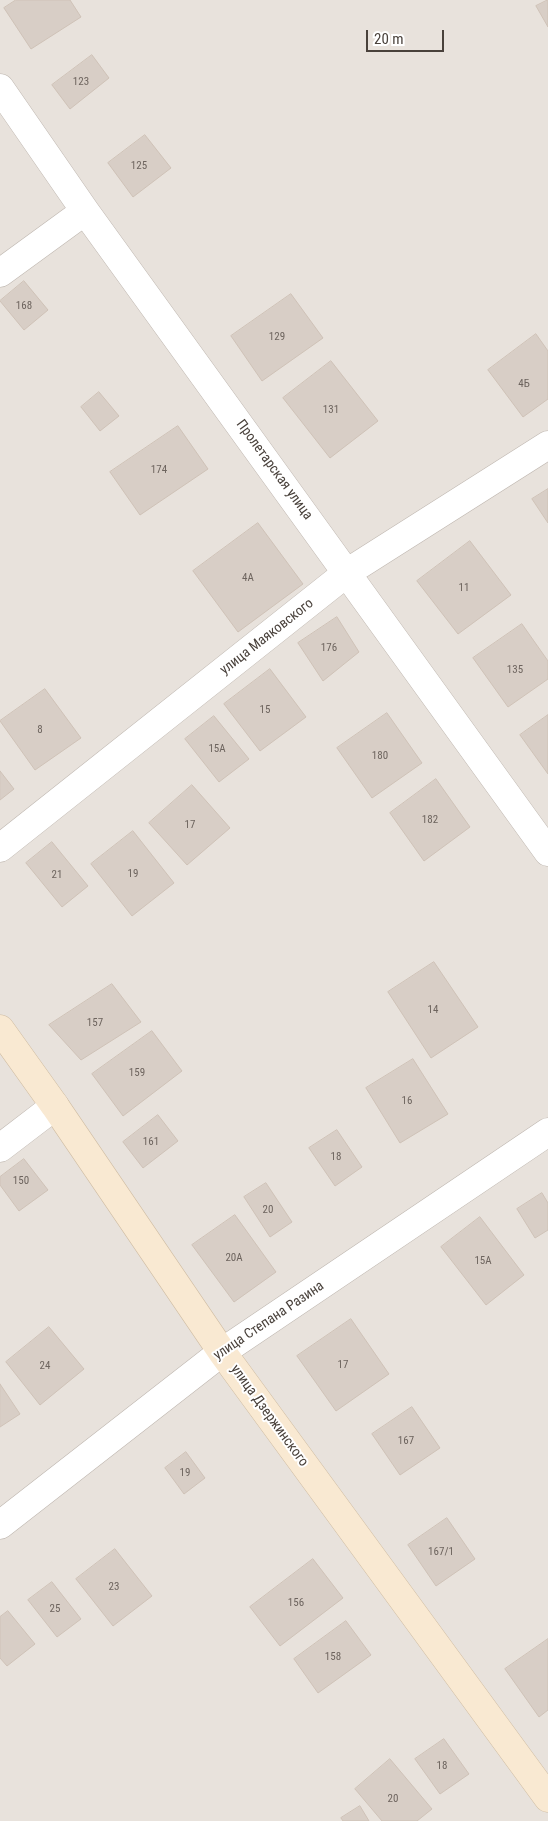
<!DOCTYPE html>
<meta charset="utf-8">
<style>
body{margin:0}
#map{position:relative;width:548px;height:1821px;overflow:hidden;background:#f5f1ed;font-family:"Roboto Condensed",sans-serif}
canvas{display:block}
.scale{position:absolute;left:366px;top:30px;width:78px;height:22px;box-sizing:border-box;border:2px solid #49413b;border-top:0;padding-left:6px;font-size:15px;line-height:18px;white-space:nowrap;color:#49413b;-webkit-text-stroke:4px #fff;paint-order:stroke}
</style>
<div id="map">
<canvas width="548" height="1821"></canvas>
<div class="scale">20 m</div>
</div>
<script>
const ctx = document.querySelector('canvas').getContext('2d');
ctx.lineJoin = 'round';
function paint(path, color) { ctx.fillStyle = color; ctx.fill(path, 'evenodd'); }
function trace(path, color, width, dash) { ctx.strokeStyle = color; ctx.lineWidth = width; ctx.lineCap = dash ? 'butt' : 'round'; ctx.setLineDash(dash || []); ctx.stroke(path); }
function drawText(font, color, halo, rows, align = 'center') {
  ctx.font = font + ' "Roboto Condensed",sans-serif'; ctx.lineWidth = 4; ctx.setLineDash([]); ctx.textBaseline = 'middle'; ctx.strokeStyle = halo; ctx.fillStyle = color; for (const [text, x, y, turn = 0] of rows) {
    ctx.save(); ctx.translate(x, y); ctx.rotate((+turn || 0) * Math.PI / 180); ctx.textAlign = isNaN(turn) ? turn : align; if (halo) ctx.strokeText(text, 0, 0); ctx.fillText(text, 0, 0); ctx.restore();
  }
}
paint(new Path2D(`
 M 0,0 L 548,0 L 548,1821 L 0,1821 Z`), '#e8e2dc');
const building = new Path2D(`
 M 16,0 L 70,0 L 81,17 L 31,49 L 4,8 Z
 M 548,0 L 548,27 L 536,6 Z
 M 92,55 L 109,78 L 70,109 L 52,85 Z
 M 145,135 L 171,168 L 133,197 L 108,163 Z
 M 24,281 L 48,310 L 24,330 L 0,301 Z
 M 291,294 L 323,338 L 262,381 L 231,336 Z
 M 536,334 L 548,351 L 548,399 L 523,417 L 488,370 Z
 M 331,361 L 378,421 L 330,458 L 283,398 Z
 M 99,392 L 119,416 L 100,431 L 81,407 Z
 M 178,426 L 208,469 L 140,515 L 110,472 Z
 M 548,489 L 548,523 L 532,499 Z
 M 258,523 L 303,584 L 238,632 L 193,571 Z
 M 470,541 L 511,595 L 458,634 L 417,581 Z
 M 337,617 L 359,652 L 323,681 L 298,643 Z
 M 522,624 L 548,661 L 548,679 L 508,707 L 473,658 Z
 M 270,669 L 306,717 L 260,751 L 224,704 Z
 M 45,689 L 81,738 L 35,770 L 0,721 Z
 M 387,713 L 422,763 L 372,798 L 337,748 Z
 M 548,715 L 548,774 L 520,735 Z
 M 214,716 L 249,759 L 219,782 L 185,739 Z
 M 0,771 L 14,789 L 0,800 Z
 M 436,779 L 470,827 L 424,861 L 390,813 Z
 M 192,785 L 230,828 L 187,865 L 149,823 Z
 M 133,831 L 174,883 L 132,916 L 91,864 Z
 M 52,842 L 88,886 L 62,907 L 26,863 Z
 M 434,962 L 478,1027 L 431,1058 L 388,992 Z
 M 112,984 L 141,1022 L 81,1060 L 49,1025 Z
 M 152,1031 L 182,1071 L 123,1116 L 92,1074 Z
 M 413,1059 L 448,1114 L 400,1143 L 366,1088 Z
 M 158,1115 L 178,1141 L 143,1168 L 123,1142 Z
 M 337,1130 L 362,1167 L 335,1186 L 309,1148 Z
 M 24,1159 L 48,1190 L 19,1211 L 0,1185 L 0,1177 Z
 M 266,1183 L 292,1222 L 270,1237 L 244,1197 Z
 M 542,1193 L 548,1203 L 548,1230 L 535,1238 L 517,1209 Z
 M 235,1215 L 276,1272 L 234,1302 L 192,1245 Z
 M 480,1217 L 524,1275 L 486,1305 L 441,1247 Z
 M 351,1319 L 389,1374 L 336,1411 L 297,1356 Z
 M 49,1327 L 84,1369 L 40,1405 L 6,1362 Z
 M 0,1384 L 20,1414 L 0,1427 Z
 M 412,1407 L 440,1448 L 400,1475 L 372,1434 Z
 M 186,1452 L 205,1478 L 184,1494 L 165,1468 Z
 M 447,1518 L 475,1559 L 436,1586 L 408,1545 Z
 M 115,1549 L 152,1596 L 113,1626 L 76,1579 Z
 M 313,1559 L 343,1598 L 280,1646 L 250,1607 Z
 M 52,1582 L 81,1619 L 57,1637 L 28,1600 Z
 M 8,1611 L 35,1644 L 7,1666 L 0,1658 L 0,1617 Z
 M 346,1621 L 371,1655 L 318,1693 L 294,1659 Z
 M 548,1639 L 548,1710 L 539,1717 L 505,1669 Z
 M 444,1739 L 469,1774 L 440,1794 L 415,1759 Z
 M 390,1759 L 432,1809 L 417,1821 L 382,1821 L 355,1789 Z
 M 360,1806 L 369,1821 L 343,1821 L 341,1818 Z`);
paint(building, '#d8cec6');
trace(building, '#cfc2b7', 1);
const street = new Path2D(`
 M 0,88 L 85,211 L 548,852
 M 0,273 L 85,211
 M 0,848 L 348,572 L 548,445
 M 0,1148 L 55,1106
 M 0,1525 L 222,1352 L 548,1132`);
const secondary = new Path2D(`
 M 0,1029 L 55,1106 L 222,1352 L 548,1798`);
trace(street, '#bfb7b0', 29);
trace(secondary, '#cfbca2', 29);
trace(street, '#fff', 28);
trace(secondary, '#f9e9d2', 28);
drawText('11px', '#6d645e', null, [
 ["123",81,82],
 ["125",139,166],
 ["168",24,306],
 ["129",277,337],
 ["4Б",524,384],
 ["131",331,410],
 ["174",159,470],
 ["4А",248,578],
 ["11",464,588],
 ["176",329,648],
 ["135",515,670],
 ["15",265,710],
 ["8",40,730],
 ["15А",217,749],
 ["180",380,756],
 ["182",430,820],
 ["17",190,825],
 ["19",133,874],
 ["21",57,875],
 ["14",433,1010],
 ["157",95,1023],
 ["159",137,1073],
 ["16",407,1101],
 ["161",151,1142],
 ["18",336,1157],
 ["150",21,1181],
 ["20",268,1210],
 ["20А",234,1258],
 ["15А",483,1261],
 ["17",343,1365],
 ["24",45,1366],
 ["167",406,1441],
 ["19",185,1473],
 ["167/1",441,1552],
 ["23",114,1587],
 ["156",296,1603],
 ["25",55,1609],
 ["158",333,1657],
 ["18",442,1766],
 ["20",393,1799]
]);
drawText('14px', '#49413b', '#fff', [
 ["Пролетарская улица",274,470,54],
 ["улица Маяковского",267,637,-38],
 ["улица Степана Разина",269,1321,-34],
 ["улица Дзержинского",269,1416,54]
]);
</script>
